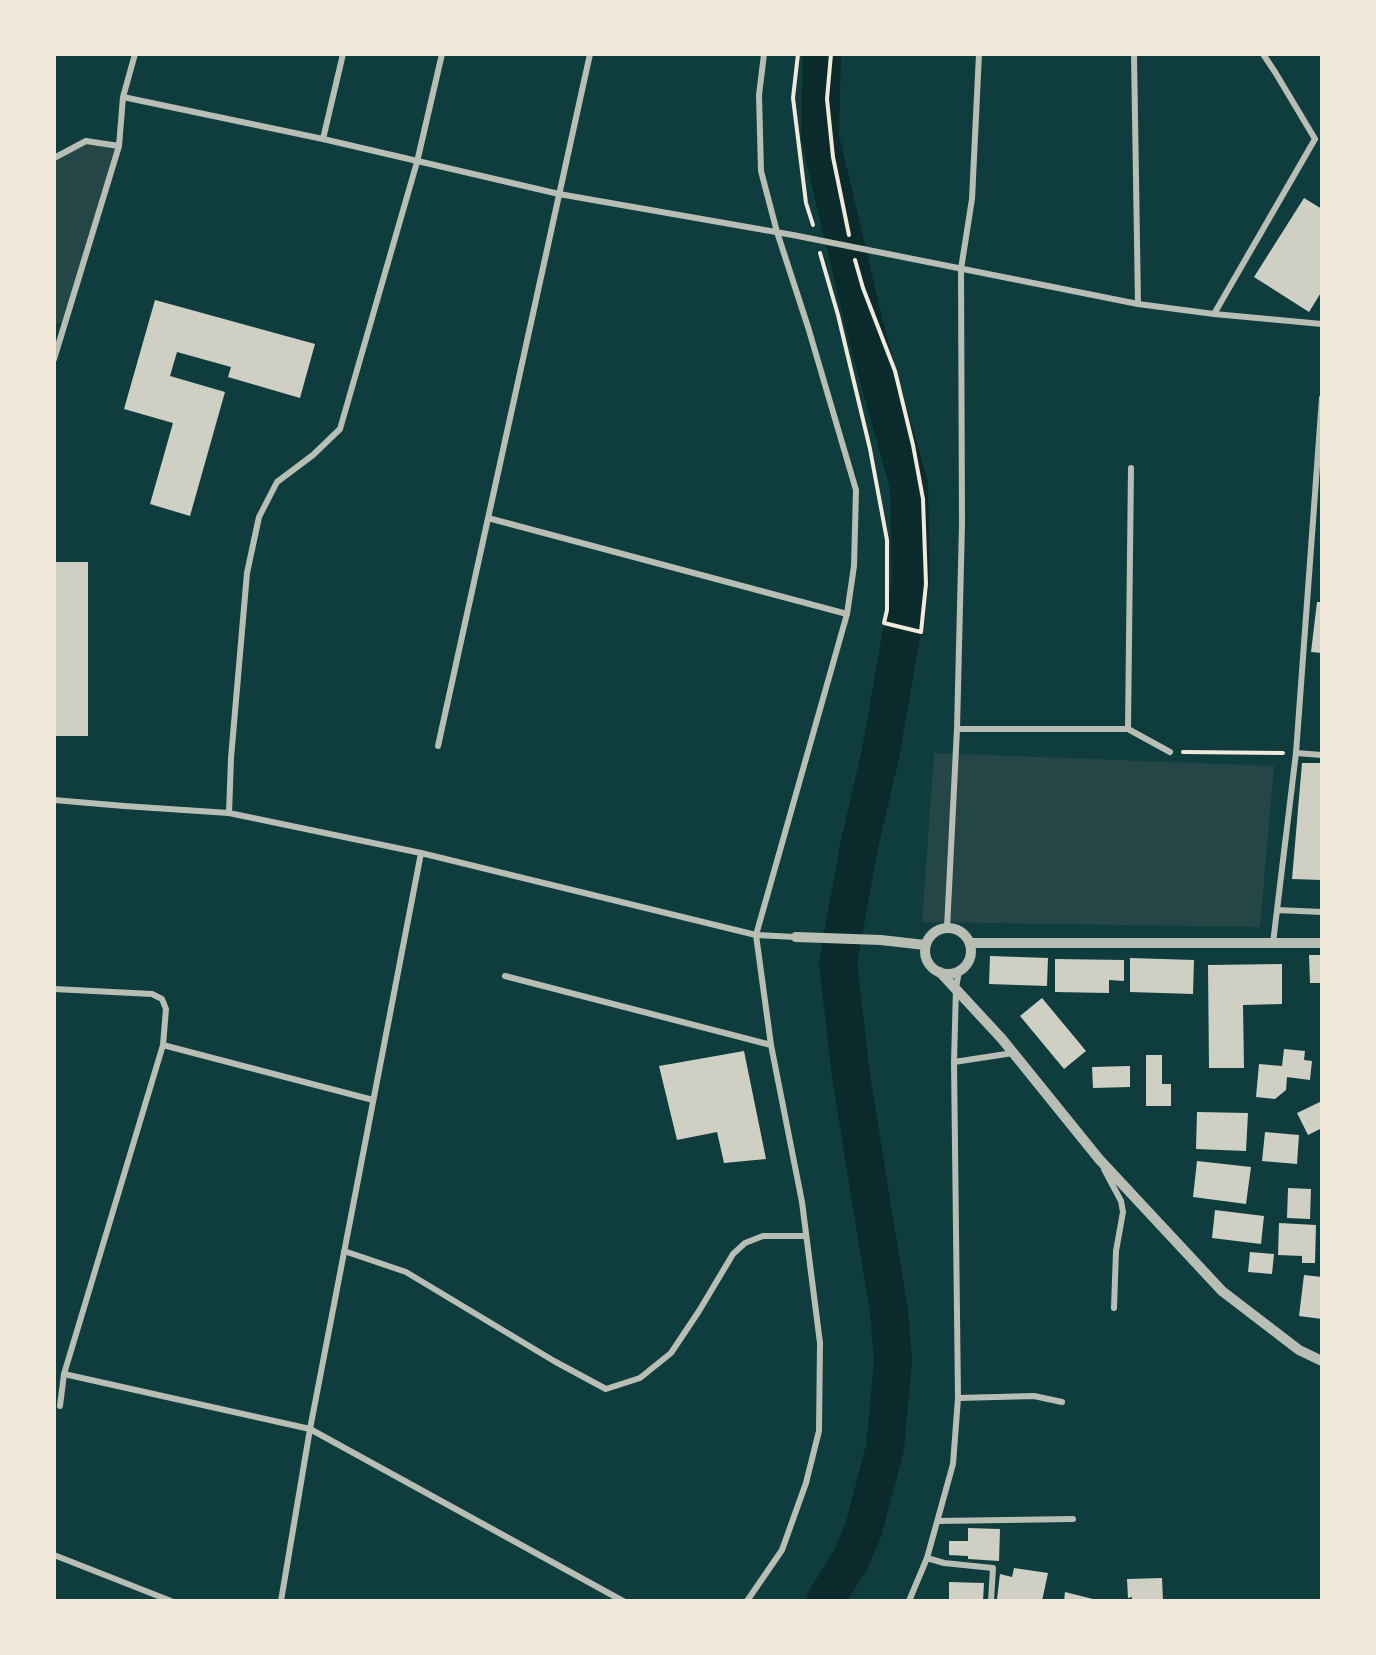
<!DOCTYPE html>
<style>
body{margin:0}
#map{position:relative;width:1376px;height:1655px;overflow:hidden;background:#0f3d3e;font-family:"DejaVu Sans",sans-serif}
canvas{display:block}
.frame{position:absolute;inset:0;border:56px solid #f1e9da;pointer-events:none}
</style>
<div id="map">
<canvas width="1376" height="1655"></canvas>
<div class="frame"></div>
</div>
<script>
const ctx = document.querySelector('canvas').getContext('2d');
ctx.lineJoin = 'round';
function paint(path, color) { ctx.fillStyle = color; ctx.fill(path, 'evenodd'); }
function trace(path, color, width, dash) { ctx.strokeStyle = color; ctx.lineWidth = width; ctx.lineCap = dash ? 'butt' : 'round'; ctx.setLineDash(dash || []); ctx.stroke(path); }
paint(new Path2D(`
 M 86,141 L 119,146 L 66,321 L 54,325 L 54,158 Z
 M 934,753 L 1274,766 L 1260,927 L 922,922 Z`), '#244646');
trace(new Path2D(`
 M 822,54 L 820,137 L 868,340 L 909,485 L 911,580 L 880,756 L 859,846 L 838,963 L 851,1076 L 889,1312 L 893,1361 L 885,1448 L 863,1531 L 851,1559 L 825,1601`), '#0a2a2b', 38);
paint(new Path2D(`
 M 1304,198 L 1322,209 L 1322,291 L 1309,312 L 1254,277 Z
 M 155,300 L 315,344 L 300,398 L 228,377 L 231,367 L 177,352 L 170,376 L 225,392 L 190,516 L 150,504 L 173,423 L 124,409 Z
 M 54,562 L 88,562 L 88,736 L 54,736 Z
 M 1317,602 L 1322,602 L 1322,653 L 1311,652 Z
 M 1302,763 L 1322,763 L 1322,880 L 1292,879 Z
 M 1309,955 L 1322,955 L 1322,983 L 1310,983 Z
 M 990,956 L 1048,958 L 1047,986 L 989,984 Z
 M 1130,958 L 1194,960 L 1193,994 L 1130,992 Z
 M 1055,959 L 1124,960 L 1124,981 L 1109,980 L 1109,993 L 1055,992 Z
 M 1282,964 L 1282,1004 L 1243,1005 L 1244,1068 L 1209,1068 L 1208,965 Z
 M 1042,998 L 1086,1051 L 1064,1069 L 1020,1016 Z
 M 1284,1049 L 1305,1051 L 1304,1060 L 1312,1061 L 1310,1080 L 1287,1077 L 1286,1090 L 1275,1099 L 1256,1097 L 1259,1064 L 1282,1066 Z
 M 744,1051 L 766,1159 L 724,1163 L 717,1132 L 677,1140 L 659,1066 Z
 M 1146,1055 L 1162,1055 L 1162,1084 L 1171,1084 L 1171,1106 L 1146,1106 Z
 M 1130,1066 L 1130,1087 L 1093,1088 L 1092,1067 Z
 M 1322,1101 L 1322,1128 L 1308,1135 L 1297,1113 Z
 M 1197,1112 L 1248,1113 L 1246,1151 L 1196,1149 Z
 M 1265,1132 L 1299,1135 L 1297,1164 L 1262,1161 Z
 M 1197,1161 L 1251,1167 L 1246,1204 L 1193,1197 Z
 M 1288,1188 L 1311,1189 L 1310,1219 L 1287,1218 Z
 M 1215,1210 L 1264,1216 L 1261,1244 L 1212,1238 Z
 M 1279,1223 L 1316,1225 L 1315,1263 L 1302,1263 L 1302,1256 L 1278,1255 Z
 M 1250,1252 L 1274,1254 L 1272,1274 L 1248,1272 Z
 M 1304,1275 L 1322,1277 L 1322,1319 L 1299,1316 Z
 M 968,1528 L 1000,1529 L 999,1561 L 968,1559 L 968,1556 L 949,1555 L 949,1541 L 968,1541 Z
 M 1014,1568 L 1048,1573 L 1042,1601 L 1006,1601 L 997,1599 L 1000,1574 L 1012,1577 Z
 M 1162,1578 L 1163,1601 L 1132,1601 L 1132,1597 L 1128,1598 L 1127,1579 Z
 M 949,1582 L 984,1583 L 983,1601 L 949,1601 Z
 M 1065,1592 L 1097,1600 L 1097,1601 L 1064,1601 Z`), '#cfcfc3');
trace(new Path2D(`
 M 798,54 L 793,98 L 806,203 L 813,225
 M 831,54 L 827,99 L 833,157 L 849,235
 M 820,253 L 838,315 L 870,449 L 887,540 L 887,610 L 884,623 L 921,632 L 926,584 L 923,499 L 913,445 L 895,371 L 863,288 L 855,260
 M 1183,752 L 1283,753`), '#f1e9da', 4);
trace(new Path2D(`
 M 1134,54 L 1138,304
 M 1263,54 L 1275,72 L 1315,139
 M 123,97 L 323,139 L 559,194 L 793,235 L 1138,304 L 1214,314 L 1322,324
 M 323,139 L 343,54
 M 54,158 L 86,141 L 119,146
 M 1214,314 L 1315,139
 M 54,359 L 119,146 L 123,97 L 135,54
 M 488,518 L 847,614
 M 957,729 L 1128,729 L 1170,752
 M 1128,729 L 1131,468
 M 438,746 L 590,54
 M 1296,753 L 1322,755
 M 54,800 L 124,806 L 229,813 L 421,853 L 756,935 L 796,937
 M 229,813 L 231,758 L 247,573 L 259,517 L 277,482 L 313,455 L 340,429 L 417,162 L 442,54
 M 1277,910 L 1322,912
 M 947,928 L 957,729 L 962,524 L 961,269 L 972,199 L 979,54
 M 1273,943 L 1296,753 L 1322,398
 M 505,976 L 771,1045
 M 54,989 L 152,994 L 162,999 L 166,1009 L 163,1045 L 64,1374
 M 163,1045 L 373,1100
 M 954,1062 L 1013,1053
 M 1104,1169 L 1121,1201 L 1123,1212 L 1116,1251 L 1114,1308
 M 344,1251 L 406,1272 L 554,1361 L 606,1389 L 640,1378 L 671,1353 L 699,1311 L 733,1254 L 745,1243 L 763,1236 L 805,1236
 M 958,1398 L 1034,1396 L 1062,1402
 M 60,1406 L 64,1374 L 310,1429 L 623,1601
 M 938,1521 L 1073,1519
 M 54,1555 L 171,1601
 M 927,1558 L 944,1563 L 993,1568 L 991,1601
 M 281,1601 L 310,1429 L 421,853
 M 747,1601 L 782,1550 L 806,1483 L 819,1431 L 820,1343 L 802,1202 L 771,1045 L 756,935 L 847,614 L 854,566 L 856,490 L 808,327 L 777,232 L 761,171 L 759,95 L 764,54
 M 909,1601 L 927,1558 L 953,1464 L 958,1398 L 954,1062 L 956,988 L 959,971`), '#b8beb3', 6);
trace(new Path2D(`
 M925 951a23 23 0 1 1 46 0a23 23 0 1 1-46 0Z
 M 796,937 L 881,940 L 925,945
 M 970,943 L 1322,943
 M 940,972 L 1002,1039 L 1099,1159 L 1222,1291 L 1299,1350 L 1322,1361`), '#b8beb3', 10);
</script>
